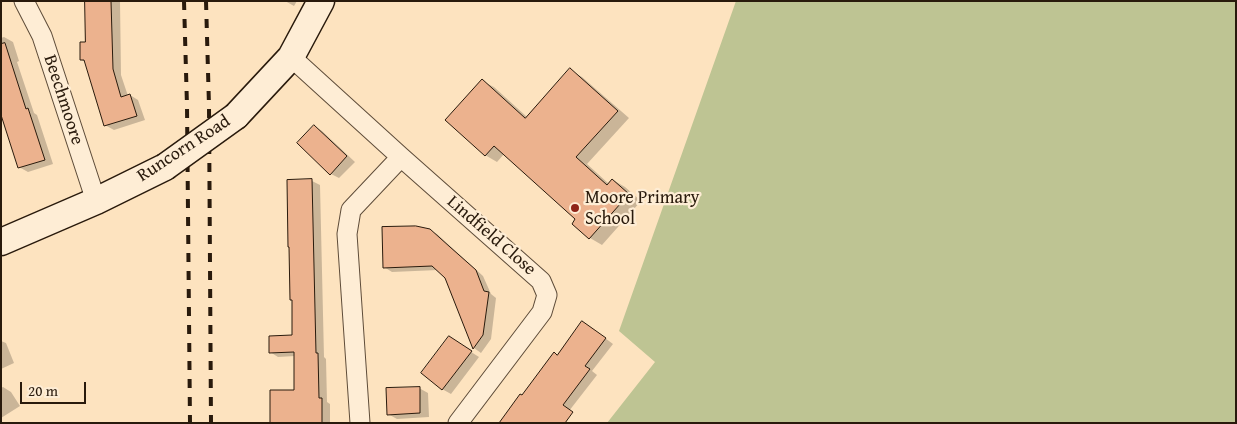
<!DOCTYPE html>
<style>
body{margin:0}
#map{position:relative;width:1237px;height:424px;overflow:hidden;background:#fde3bf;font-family:"Gentium Book Plus",serif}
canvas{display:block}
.frame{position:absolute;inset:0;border:2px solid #291a0c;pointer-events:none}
.scale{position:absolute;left:20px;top:382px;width:66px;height:22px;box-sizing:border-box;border:2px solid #291a0c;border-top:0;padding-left:6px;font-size:15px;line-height:18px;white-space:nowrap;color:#291a0c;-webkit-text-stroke:4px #feedd5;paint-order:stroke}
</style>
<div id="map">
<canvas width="1237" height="424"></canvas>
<div class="frame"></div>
<div class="scale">20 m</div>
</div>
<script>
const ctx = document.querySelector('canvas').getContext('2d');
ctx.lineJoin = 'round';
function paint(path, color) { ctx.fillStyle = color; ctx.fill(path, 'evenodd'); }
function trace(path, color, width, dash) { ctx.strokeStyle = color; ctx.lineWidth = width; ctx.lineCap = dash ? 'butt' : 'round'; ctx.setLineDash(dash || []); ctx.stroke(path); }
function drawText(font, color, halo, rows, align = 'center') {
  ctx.font = font + ' "Gentium Book Plus",serif'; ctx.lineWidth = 4.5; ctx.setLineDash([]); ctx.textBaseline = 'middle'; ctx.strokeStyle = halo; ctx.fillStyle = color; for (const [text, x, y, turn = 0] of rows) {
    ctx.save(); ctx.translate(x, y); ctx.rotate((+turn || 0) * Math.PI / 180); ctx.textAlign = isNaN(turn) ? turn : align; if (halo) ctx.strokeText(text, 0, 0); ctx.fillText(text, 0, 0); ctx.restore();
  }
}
paint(new Path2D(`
 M 736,1 L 1236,1 L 1236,423 L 607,423 L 655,362 L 619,331 Z`), '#bec493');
paint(new Path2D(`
 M 85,1 L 120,1 L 121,75 L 128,96 L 130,95 L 138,100 L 145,120 L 114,130 L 105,125 L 86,62 L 81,60 L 86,43 Z
 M 285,1 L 297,1 L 294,6 Z
 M 4,37 L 13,42 L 19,61 L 17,62 L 34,113 L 37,115 L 53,164 L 28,172 L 19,167 L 1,111 L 1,38 Z
 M 570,70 L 582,77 L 629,118 L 587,164 L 609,184 L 613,180 L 625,187 L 641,201 L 602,245 L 590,238 L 577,219 L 504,154 L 497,162 L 485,155 L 482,81 L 494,87 L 527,117 Z
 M 314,126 L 322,131 L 355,162 L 339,178 L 331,174 Z
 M 312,181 L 320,185 L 324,357 L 326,359 L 327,402 L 330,404 L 330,423 L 288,423 L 295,391 L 295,356 L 278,357 L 270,352 L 294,337 Z
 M 429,230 L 437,234 L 483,276 L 491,294 L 496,298 L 491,339 L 481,353 L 474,348 L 446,277 L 438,270 L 392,272 L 384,267 Z
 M 590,327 L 613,344 L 592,371 L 597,375 L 562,420 L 523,397 L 558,356 Z
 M 449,338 L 479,357 L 451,394 L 442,389 Z
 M 1,341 L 6,343 L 14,363 L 1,369 Z
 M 3,387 L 11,392 L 20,406 L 1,418 L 1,388 Z
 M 419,388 L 428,393 L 429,417 L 397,419 L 388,414 Z`), '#0003');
const building = new Path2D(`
 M 85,1 L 111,1 L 113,69 L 121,97 L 130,94 L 137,116 L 104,126 L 84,60 L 80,60 L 80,42 L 85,42 Z
 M 5,43 L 26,109 L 28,108 L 45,160 L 18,168 L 1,115 L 1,44 Z
 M 570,68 L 618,111 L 576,157 L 607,185 L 612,179 L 629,194 L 589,239 L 572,224 L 575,219 L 494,146 L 485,156 L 445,120 L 482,79 L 525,118 Z
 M 314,125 L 347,156 L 330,175 L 297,143 Z
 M 312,179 L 316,353 L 318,353 L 319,398 L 322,398 L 322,423 L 270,423 L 270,390 L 294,390 L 294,352 L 269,353 L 269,336 L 292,335 L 292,300 L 290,300 L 289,247 L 288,247 L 287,180 Z
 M 416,226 L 430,229 L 450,247 L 476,270 L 484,291 L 489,292 L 483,335 L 473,349 L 445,278 L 432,266 L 383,268 L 382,227 Z
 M 582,321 L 606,338 L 585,366 L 590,369 L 563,405 L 573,412 L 565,423 L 499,423 L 520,394 L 522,395 L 554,352 L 557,355 Z
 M 449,336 L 472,351 L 442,390 L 421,373 Z
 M 420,387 L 420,413 L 387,415 L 386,388 Z`);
paint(building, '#ecb28e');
trace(building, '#291a0c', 1);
const street = new Path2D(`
 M 24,1 L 42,36 L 96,201
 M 291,57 L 401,157 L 541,281 L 547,295 L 542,312 L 458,423
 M 360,423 L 347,234 L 351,210 L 401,157`);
const secondary = new Path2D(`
 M 236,116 L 291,57 L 321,1
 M 1,242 L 96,201 L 165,167`);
trace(street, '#5e4c39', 21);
trace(secondary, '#291a0c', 29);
trace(street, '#feedd5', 19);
trace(secondary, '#feedd5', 26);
trace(new Path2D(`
 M 184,1 L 187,106 L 190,423
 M 206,1 L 209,106 L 211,423`), '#291a0c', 4, [9, 9]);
const secondaryBridge = new Path2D(`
 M 165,167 L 236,116`);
trace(secondaryBridge, '#291a0c', 29, []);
trace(secondaryBridge, '#feedd5', 26);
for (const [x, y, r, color] of [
 [575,208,5,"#8f2418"]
]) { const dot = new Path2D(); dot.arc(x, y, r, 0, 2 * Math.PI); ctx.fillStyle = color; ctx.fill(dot); trace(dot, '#feedd5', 2); }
drawText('18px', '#291a0c', '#feedd5', [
 ["Beechmoore",63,100,72],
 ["Runcorn Road",184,149,-33],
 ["Lindfield Close",491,236,41]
]);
drawText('18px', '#291a0c', '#feedd5', [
 ["Moore Primary",585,198],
 ["School",585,219]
], 'left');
</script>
